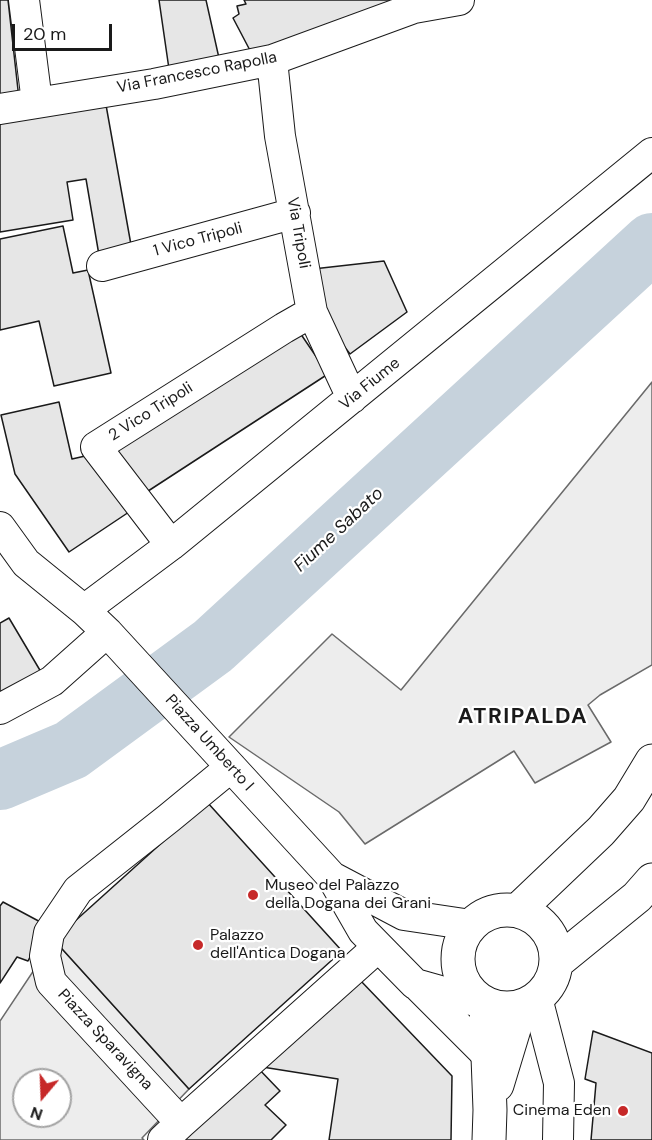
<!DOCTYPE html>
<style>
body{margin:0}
#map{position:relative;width:652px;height:1140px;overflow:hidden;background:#fff;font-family:"DM Sans",sans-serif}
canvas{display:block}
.north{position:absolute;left:12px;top:1068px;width:60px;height:60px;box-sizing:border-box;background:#fff;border:2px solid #a3a3a3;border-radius:50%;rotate:199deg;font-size:16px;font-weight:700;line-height:24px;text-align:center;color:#1a1a1a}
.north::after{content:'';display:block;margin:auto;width:21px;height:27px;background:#c62828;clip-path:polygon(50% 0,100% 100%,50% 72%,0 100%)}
.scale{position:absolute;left:12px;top:24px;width:100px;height:27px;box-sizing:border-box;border:3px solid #1a1a1a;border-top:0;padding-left:8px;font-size:18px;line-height:21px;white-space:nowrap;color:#1a1a1a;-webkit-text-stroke:4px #fff;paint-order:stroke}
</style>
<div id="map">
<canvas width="652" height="1140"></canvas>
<div class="north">N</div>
<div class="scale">20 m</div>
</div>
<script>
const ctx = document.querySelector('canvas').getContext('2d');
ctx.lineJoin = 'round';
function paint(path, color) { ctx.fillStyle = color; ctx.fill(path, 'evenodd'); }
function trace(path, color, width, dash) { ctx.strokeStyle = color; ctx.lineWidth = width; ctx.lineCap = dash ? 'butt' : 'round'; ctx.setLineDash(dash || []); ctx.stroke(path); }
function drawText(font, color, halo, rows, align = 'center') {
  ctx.font = font + ' "DM Sans",sans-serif'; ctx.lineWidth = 4.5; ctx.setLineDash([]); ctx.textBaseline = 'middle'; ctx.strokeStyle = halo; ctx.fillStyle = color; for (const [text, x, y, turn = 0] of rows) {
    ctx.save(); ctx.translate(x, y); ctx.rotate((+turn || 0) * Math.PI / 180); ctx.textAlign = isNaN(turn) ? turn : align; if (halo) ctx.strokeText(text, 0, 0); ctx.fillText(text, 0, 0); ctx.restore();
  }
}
const parking = new Path2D(`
 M 652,382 L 652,665 L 600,695 L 588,705 L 611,742 L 535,783 L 514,751 L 365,844 L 339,812 L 229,737 L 332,634 L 401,690 Z
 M 54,940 L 189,1089 L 142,1138 L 144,1140 L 0,1140 L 0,1021 ZM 24,1080 L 60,1080 L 60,1116 L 24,1116 Z`);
paint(parking, '#ededed');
trace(parking, '#6a6a6a', 1.5);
trace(new Path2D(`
 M 0,780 L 71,750 L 213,646 L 652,243`), '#c6d2dc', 60);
const building = new Path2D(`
 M 0,0 L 8,0 L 19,99 L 0,102 Z
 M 159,0 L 206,0 L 221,67 L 170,76 Z
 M 244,0 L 398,0 L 254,58 L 233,18 L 239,14 L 237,6 L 246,4 Z
 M 106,105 L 133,256 L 100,261 L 86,179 L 67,182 L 73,220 L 0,232 L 0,123 Z
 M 63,226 L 73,273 L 88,270 L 111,373 L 54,386 L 39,321 L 0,330 L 0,239 Z
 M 384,261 L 407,312 L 350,354 L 328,325 L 313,269 Z
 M 296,327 L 328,374 L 142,495 L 111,448 Z
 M 59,402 L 72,459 L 94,454 L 132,510 L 69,552 L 15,474 L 1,415 Z
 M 9,618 L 41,672 L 0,695 L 0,623 Z
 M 207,802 L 342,951 L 189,1089 L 54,940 Z
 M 3,902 L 46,925 L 28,961 L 17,957 L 0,983 L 0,906 Z
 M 359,979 L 452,1076 L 451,1140 L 329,1140 L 338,1079 L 256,1066 Z
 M 593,1031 L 652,1053 L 652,1140 L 591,1140 L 596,1083 L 585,1079 Z
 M 256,1066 L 280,1091 L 265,1105 L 286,1125 L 271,1140 L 180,1140 Z`);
paint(building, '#e6e6e6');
trace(building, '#1a1a1a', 1.5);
const minor = new Path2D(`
 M 24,0 L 37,102
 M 272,60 L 280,136 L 312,312 L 352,398
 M 0,109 L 154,84 L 272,60 L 414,8 L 459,0
 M 102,266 L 295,213
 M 0,527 L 26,563 L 84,610 L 107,632 L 332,877 L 363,931 L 415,984 L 486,1004
 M 171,545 L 96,447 L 284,328 L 312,312
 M 84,610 L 171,545 L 652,153
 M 0,709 L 52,681 L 107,632
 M 231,767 L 169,818 L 78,890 L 49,933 L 45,956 L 51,982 L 181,1123 L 378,947
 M 332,877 L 404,915 L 471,925
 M 418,986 L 488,1056
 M 537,998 L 559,1083 L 558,1140
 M 163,1140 L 181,1123`);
const tertiary = new Path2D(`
 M458 959a49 49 0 1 1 98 0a49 49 0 1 1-98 0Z
 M 517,911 L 601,831 L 629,799 L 652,761
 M 556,963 L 637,897 L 652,880
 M 486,1004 L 490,1110 L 489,1140
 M 497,1085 L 521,1006`);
trace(minor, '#1a1a1a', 32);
trace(tertiary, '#1a1a1a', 35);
trace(minor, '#fff', 30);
trace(tertiary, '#fff', 33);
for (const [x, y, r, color] of [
 [253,895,6,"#c62828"],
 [198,945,6,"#c62828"],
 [623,1111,6,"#c62828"]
]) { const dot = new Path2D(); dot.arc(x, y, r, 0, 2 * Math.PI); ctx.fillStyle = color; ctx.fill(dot); trace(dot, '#fff', 2); }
drawText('16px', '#1a1a1a', '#fff', [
 ["Via Francesco Rapolla",197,73,-11],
 ["Via Tripoli",298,233,80],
 ["1 Vico Tripoli",198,240,-15],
 ["Via Fiume",370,384,-39],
 ["2 Vico Tripoli",151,412,-32],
 ["Piazza Umberto I",209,743,48],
 ["Piazza Sparavigna",105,1040,47]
]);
drawText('16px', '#1a1a1a', '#fff', [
 ["Museo del Palazzo",265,886],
 ["della Dogana dei Grani",265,904],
 ["Palazzo",210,936],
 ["dell'Antica Dogana",210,954],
 ["Cinema Eden",611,1111,"right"]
], 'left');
drawText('italic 18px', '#1a1a1a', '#fff', [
 ["Fiume Sabato",339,530,-43]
]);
ctx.letterSpacing = '1.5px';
drawText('bold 22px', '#1a1a1a', '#fff', [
 ["ATRIPALDA",523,717]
]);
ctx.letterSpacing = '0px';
</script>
